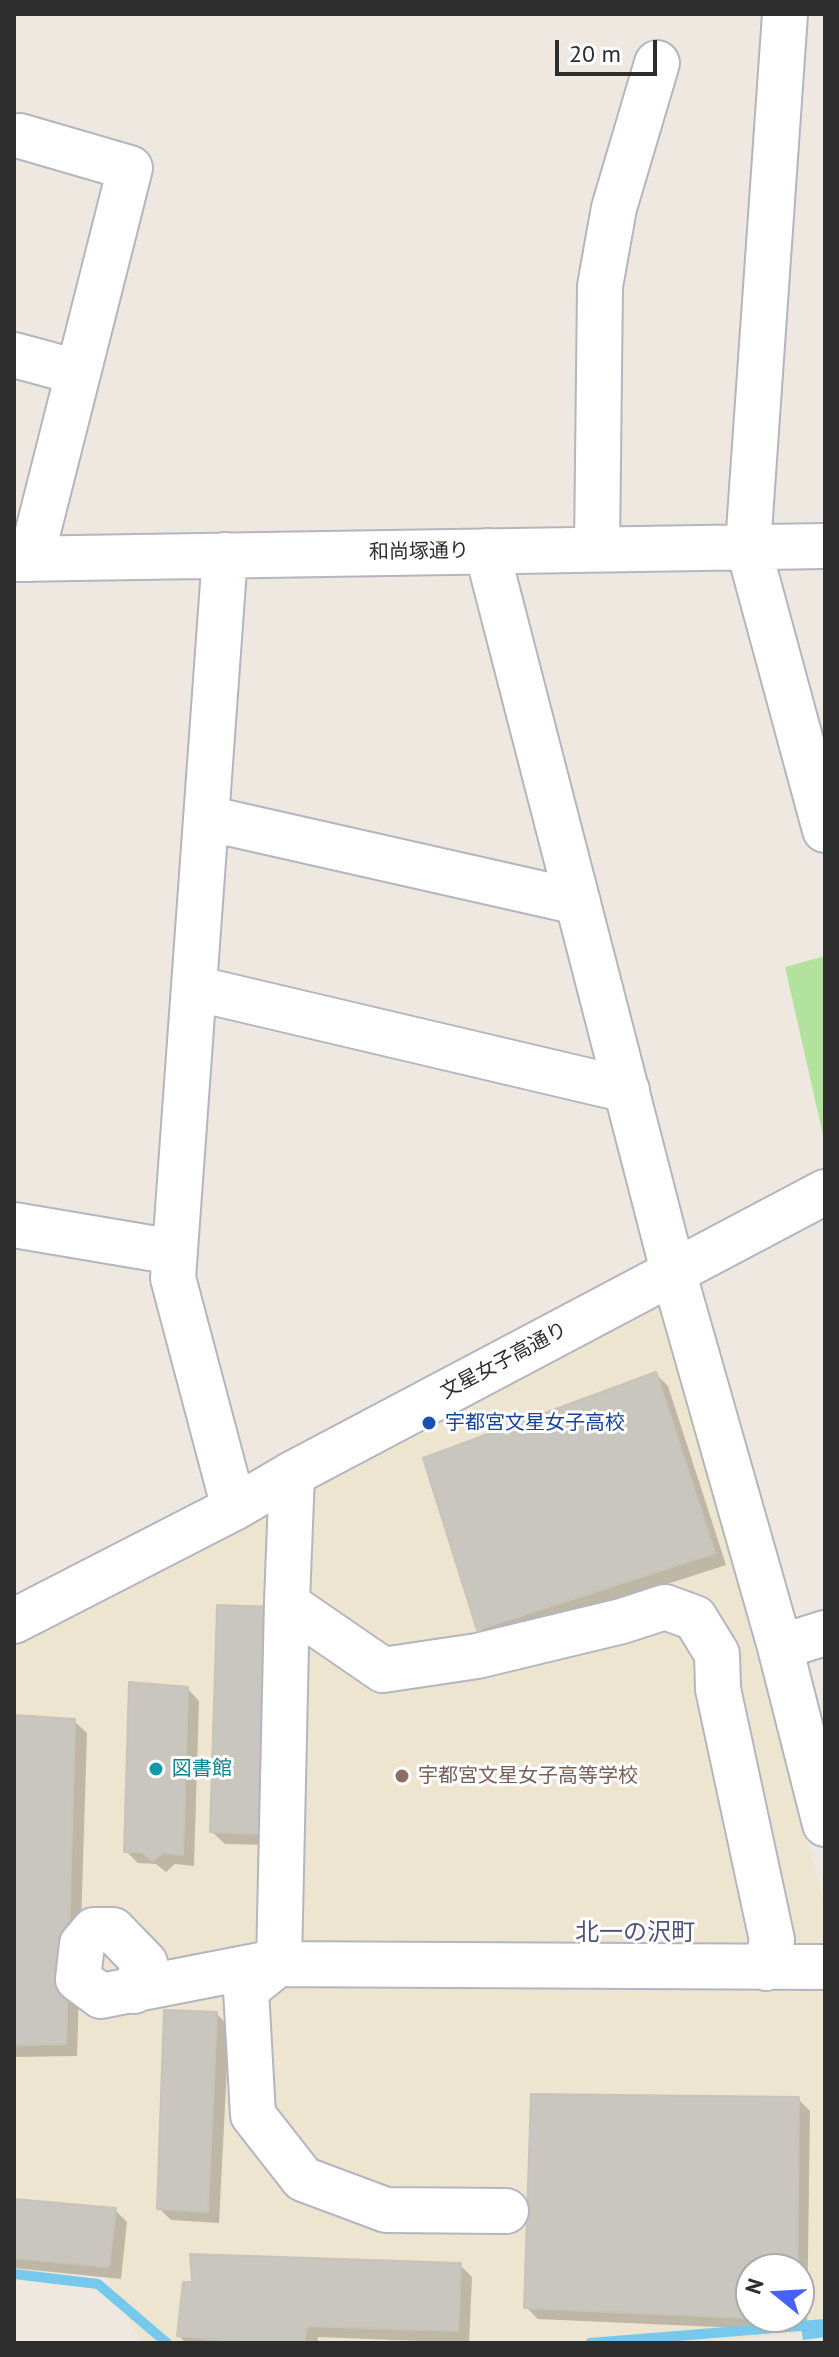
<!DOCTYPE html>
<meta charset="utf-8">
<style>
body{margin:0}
#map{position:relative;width:839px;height:2357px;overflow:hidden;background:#eee8e0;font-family:"PT Sans",sans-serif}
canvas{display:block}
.frame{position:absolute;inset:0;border:16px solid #2d2d2d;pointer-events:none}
.north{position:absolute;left:735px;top:2253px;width:80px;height:80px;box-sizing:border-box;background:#fff;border:2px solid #ababab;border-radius:50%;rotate:288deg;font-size:22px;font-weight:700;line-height:32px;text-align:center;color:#2d2d2d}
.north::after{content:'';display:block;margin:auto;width:28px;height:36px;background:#4561f6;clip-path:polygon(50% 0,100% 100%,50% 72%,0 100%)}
.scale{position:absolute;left:555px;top:40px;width:102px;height:36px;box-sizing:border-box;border:4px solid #2d2d2d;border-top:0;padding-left:10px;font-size:24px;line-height:28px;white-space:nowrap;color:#2d2d2d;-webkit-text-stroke:6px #fff;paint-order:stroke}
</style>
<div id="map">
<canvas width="839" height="2357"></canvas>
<div class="frame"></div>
<div class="north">N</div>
<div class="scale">20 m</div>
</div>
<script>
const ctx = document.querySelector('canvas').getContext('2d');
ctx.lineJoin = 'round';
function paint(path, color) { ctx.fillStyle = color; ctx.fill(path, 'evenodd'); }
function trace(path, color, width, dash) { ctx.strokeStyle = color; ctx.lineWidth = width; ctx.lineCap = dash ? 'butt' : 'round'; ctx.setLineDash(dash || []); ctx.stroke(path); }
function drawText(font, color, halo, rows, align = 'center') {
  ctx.font = font + ' "PT Sans","Noto Sans JP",sans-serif'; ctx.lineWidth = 6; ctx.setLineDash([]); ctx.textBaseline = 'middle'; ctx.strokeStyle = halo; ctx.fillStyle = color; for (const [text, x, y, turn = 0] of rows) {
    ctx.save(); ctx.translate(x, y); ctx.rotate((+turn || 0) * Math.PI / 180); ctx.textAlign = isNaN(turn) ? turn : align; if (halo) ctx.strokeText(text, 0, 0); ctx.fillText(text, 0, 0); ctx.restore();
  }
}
paint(new Path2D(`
 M 660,1296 L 825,1908 L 824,2330 L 705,2343 L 141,2343 L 107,2278 L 14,2270 L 14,1643 L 309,1492 ZM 751,2269 L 799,2269 L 799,2317 L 751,2317 Z`), '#eee5d0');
paint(new Path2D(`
 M 825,956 L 825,1144 L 785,967 Z`), '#b3e29e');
paint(new Path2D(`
 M 825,2326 L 825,2337 L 803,2340 L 801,2327 Z`), '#76c9ec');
paint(new Path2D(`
 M 656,1374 L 668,1386 L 726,1565 L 491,1641 L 479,1629 Z
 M 218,1607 L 275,1845 L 225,1844 L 212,1832 Z
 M 187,1688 L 199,1701 L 194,1866 L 175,1864 L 166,1872 L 156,1864 L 138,1863 L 126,1851 Z
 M 74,1721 L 87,1733 L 77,2056 L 14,2057 L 14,1731 Z
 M 217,2014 L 229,2027 L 219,2223 L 171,2220 L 159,2208 Z
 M 798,2099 L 810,2111 L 807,2331 L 538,2319 L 526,2307 ZM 751,2269 L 799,2269 L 799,2317 L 751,2317 Z
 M 14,2201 L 115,2210 L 127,2222 L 121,2279 L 14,2268 Z
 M 460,2265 L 472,2277 L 469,2343 L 318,2337 L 318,2343 L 186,2343 L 179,2336 Z`), '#0003');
trace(new Path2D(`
 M 14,2274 L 98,2284 L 167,2343
 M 590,2343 L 825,2324`), '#76c9ec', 10);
const building = new Path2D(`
 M 656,1372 L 715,1553 L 477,1630 L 423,1458 Z
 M 217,1605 L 274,1607 L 264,1834 L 210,1832 Z
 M 129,1682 L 188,1687 L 183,1855 L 163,1853 L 152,1861 L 142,1852 L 124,1852 Z
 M 14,1715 L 75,1719 L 66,2044 L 14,2045 Z
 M 164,2010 L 217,2012 L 208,2212 L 157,2209 Z
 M 531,2094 L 799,2097 L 797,2269 L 751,2269 L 751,2317 L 796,2317 L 796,2320 L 524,2308 Z
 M 14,2199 L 116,2208 L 109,2267 L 14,2258 Z
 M 190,2254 L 461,2263 L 458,2331 L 307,2326 L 304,2343 L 255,2343 L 177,2336 L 183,2282 L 192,2282 Z`);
paint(building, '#c9c5bf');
trace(building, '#c9c4b9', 2);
const minor = new Path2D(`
 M 785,14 L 748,546 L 825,830
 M 20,136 L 130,168 L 31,559
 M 14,355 L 77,372
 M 597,549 L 600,286 L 614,208 L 657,63
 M 487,551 L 673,1271 L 780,1647 L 825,1824
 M 225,555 L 173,1278 L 234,1508
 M 14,559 L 825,546
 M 206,818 L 578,902
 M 194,988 L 627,1090
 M 14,1225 L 174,1252
 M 292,1474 L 287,1601 L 279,1963 L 246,1990 L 253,2115 L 303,2179 L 386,2210 L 506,2211
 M 287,1604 L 383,1670 L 477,1656 L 622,1621 L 665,1607 L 695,1618 L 717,1654 L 718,1689 L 772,1940 L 766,1968
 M 14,1621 L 234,1508 L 292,1474 L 825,1192
 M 780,1647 L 825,1633
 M 134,1991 L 145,1963 L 113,1930 L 94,1930 L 82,1944 L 78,1979 L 101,1996 L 265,1964 L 825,1967`);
trace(minor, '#b3b5c0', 48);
trace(minor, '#fff', 44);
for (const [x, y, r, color] of [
 [429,1423,8,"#1a4fb4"],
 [156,1769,8,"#0f9aa8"],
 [402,1776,8,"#8d6e63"]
]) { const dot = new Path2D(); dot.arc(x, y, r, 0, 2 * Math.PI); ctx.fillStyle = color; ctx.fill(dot); trace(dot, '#fff', 3); }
drawText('20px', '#2d2d2d', '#fff', [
 ["和尚塚通り",419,552,-1],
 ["文星女子高通り",504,1361,-28]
]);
drawText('20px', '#164399', '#fff', [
 ["宇都宮文星女子高校",445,1423]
], 'left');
drawText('20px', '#0d838f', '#fff', [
 ["図書館",172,1769]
], 'left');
drawText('20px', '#785e54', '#fff', [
 ["宇都宮文星女子高等学校",418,1776]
], 'left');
drawText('24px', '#4d557d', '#fff', [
 ["北一の沢町",635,1933]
]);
</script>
